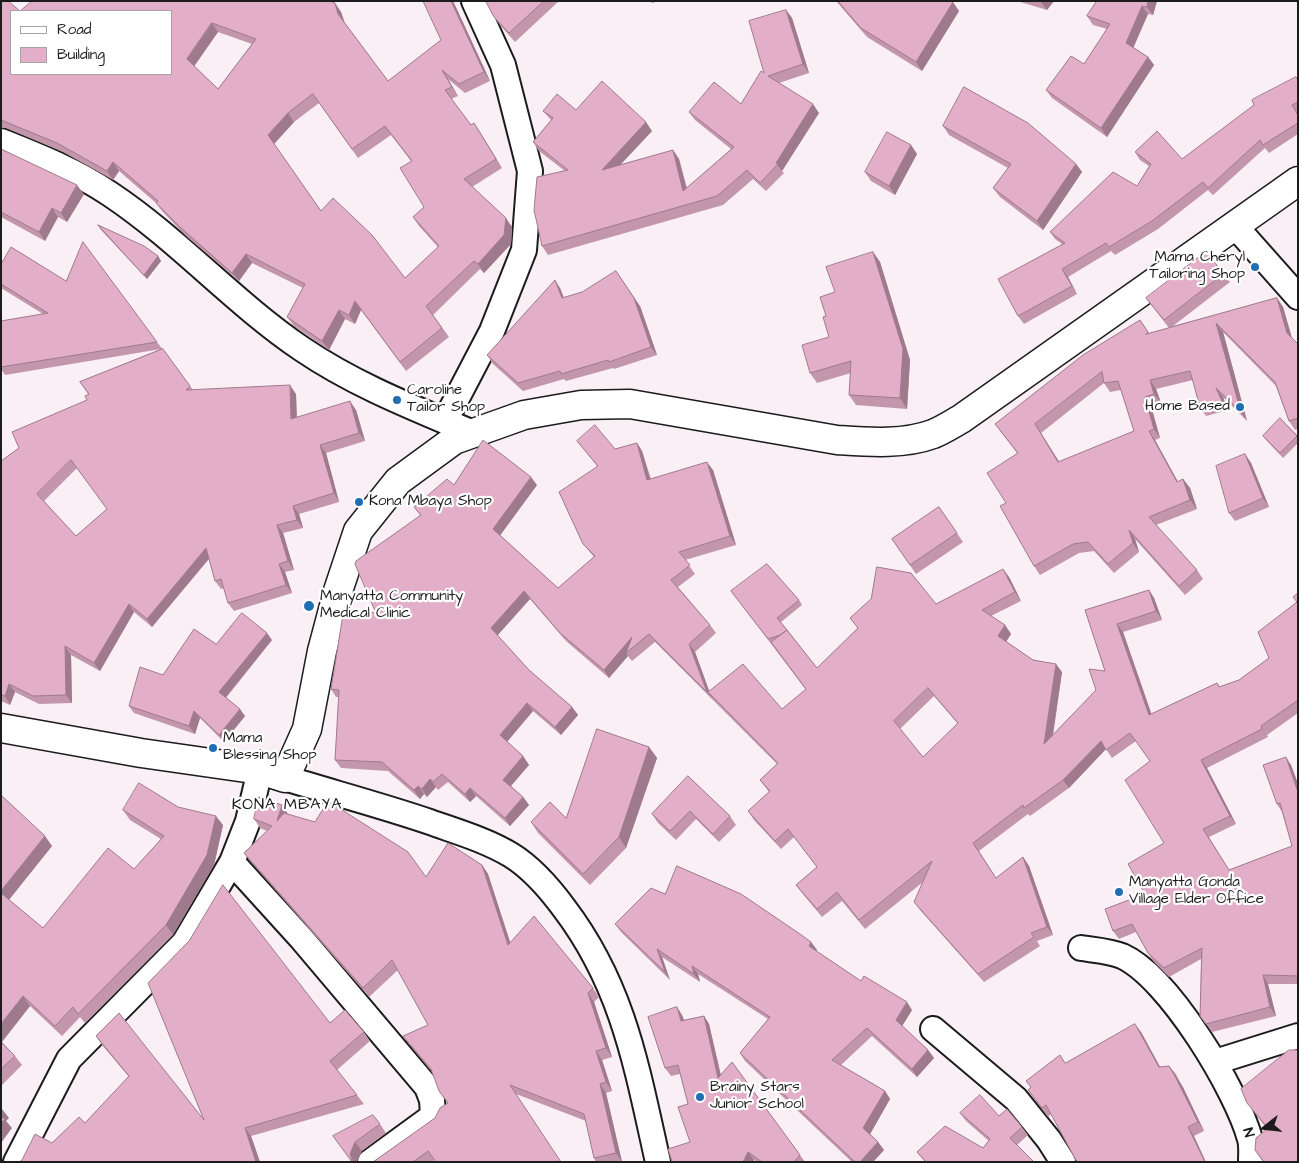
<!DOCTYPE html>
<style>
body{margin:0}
#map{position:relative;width:1299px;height:1163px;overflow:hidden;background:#f9eff4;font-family:"Architects Daughter",sans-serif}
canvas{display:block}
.frame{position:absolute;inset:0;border:2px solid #1c1c1c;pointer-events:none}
.legend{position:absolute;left:10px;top:10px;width:162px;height:65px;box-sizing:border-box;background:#fff;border:1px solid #a4a4a4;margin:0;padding:6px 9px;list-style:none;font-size:15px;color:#1c1c1c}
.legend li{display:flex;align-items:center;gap:10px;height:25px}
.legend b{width:25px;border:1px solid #a4a4a4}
.north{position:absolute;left:1239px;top:1103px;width:50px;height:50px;-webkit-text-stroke:4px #fff;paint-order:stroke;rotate:254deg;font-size:14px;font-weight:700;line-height:20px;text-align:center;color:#1c1c1c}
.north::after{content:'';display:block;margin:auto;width:18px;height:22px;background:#1c1c1c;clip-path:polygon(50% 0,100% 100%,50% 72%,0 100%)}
</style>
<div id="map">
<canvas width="1299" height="1163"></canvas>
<div class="frame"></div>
<ul class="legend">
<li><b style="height:6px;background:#fff"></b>Road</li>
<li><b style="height:14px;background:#e3aec8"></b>Building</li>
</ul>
<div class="north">N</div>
</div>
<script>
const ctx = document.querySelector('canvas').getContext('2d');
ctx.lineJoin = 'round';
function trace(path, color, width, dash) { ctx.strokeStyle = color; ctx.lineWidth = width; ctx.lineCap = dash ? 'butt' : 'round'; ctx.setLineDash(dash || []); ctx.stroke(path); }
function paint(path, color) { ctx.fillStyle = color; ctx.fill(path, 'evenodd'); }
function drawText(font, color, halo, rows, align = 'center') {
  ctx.font = font + ' "Architects Daughter",sans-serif'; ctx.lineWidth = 4.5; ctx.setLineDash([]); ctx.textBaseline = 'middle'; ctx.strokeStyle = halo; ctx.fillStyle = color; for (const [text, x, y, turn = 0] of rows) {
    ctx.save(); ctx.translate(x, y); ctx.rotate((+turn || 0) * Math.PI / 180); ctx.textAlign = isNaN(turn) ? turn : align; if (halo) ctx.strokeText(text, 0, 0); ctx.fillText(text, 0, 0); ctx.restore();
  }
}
const minor = new Path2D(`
 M 1,141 C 39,156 76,171 110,194 C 179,240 234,303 302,349 C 355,385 414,408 473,433
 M 1235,226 L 1298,297
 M 445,421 L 492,331 L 524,250 L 530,171 L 503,65 L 474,1
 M 260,770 L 248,821 L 232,862 L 301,938 L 427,1087 L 432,1100 L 433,1116 L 370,1162
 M 285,778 C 334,793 383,806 430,822 C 458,832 486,840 511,855 C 532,868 550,889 564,908 C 624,987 637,1069 658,1162
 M 1081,948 C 1094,950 1110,951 1122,956 C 1169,977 1237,1091 1250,1139 C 1252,1146 1251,1154 1251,1162
 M 933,1029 L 1016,1099 L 1049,1140 L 1063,1162
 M 1215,1062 L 1298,1036
 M 16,1162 L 69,1059 L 184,943 L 232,862`);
const tertiary = new Path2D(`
 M 1,728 L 141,753 L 260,770 L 285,778 L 307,729 L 322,651 L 338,591 L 358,531 L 398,481 L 454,440 L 524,415 L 581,405 L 630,404 L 837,440 C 868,442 903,445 933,434 C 943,430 952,424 961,419 L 1298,181`);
trace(minor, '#1c1c1c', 28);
trace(tertiary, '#1c1c1c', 31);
trace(minor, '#fff', 24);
trace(tertiary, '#fff', 28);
paint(new Path2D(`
 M 1,1 L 20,11 L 335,3 L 341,12 L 344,22 L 388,81 L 441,40 L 453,1 L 490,81 L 465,93 L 448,79 L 458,96 L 451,99 L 471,125 L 474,123 L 502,168 L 472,187 L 512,227 L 511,244 L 484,273 L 480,269 L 433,315 L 449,337 L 406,371 L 361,310 L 355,324 L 345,319 L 329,350 L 294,326 L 287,317 L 303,288 L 252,263 L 239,281 L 186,236 L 162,211 L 156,203 L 119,171 L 113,180 L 63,152 L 6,128 L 1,128 ZM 218,32 L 252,44 L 218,89 L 194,66 ZM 319,103 L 358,158 L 391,135 L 411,161 L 424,207 L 413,217 L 419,226 L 438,247 L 405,278 L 321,211 L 274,144 L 294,122 Z
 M 486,1 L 559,1 L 515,42 L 500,25 L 494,17 Z
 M 650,1 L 659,1 L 652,3 Z
 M 836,1 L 951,1 L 959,11 L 922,71 L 867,37 Z
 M 1017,1 L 1054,1 L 1047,10 Z
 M 1097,1 L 1157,1 L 1153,15 L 1148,14 L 1133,47 L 1148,57 L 1154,65 L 1107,137 L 1052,98 L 1046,90 L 1084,64 L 1107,29 L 1093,25 L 1087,16 Z
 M 786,10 L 792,18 L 809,73 L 779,83 L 819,113 L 782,171 L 784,173 L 766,191 L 753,179 L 723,205 L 548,255 L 542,246 L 565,171 L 539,151 L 533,142 L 551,120 L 543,111 L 576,110 L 652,131 L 620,165 L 673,150 L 679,159 L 687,188 L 731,149 L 695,120 L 689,112 L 741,104 L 764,73 Z
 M 1296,77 L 1298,79 L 1298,134 L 1269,153 L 1265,148 L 1213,195 L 1208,190 L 1158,229 L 1115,255 L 1111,251 L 1068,277 L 1077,294 L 1024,324 L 1018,316 L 1062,244 L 1055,239 L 1050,232 L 1137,186 L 1149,166 L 1140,160 L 1135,152 L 1182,159 Z
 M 943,126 L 1076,164 L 1082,172 L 1043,230 L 1000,197 L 993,188 L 1008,168 L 949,135 Z
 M 911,145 L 917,154 L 895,195 L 871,181 L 865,172 Z
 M 1,149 L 84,194 L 67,222 L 58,217 L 45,241 L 1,217 Z
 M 98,225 L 158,256 L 161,261 L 147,279 L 101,230 Z
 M 873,252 L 880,262 L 910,360 L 907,409 L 856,405 L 849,395 L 851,373 L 817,383 L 810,373 L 829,337 L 826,316 L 835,292 Z
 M 1,264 L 157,342 L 193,390 L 296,394 L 297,418 L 356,410 L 365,441 L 326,453 L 339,502 L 299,514 L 303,528 L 283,533 L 294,570 L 285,572 L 292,593 L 234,611 L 228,603 L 224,588 L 221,589 L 215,581 L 209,559 L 152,627 L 134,612 L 100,671 L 71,655 L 72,703 L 39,704 L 15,692 L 10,705 L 1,701 L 1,461 L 87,400 L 88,394 L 80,382 L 161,349 L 5,375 L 1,369 L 1,321 L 43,314 L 1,288 ZM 77,468 L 107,509 L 76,536 L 44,501 Z
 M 1223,274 L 1230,282 L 1173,326 L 1277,298 L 1283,307 L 1292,338 L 1298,344 L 1298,429 L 1295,430 L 1289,421 L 1276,386 L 1223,332 L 1247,421 L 1223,397 L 1228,410 L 1206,416 L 1200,407 L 1193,380 L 1156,389 L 1161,403 L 1151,406 L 1160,438 L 1155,440 L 1178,482 L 1183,479 L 1190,488 L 1197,509 L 1156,525 L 1197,570 L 1203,579 L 1185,595 L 1135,539 L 1139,552 L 1114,573 L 1094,551 L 1079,553 L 1040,575 L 1034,566 L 1006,503 L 1017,453 L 995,424 L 1140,320 L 1149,333 L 1169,328 L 1146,298 ZM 1104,383 L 1110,392 L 1121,390 L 1134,431 L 1059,462 L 1041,433 Z
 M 560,288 L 564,298 L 640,306 L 657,355 L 614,369 L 613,368 L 566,381 L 564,379 L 523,391 L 492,363 L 487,355 Z
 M 1280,418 L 1298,436 L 1298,443 L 1283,458 L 1266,440 L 1263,436 Z
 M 577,441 L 615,449 L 637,443 L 642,451 L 651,479 L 713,470 L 736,545 L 685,560 L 695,574 L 678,587 L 710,625 L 716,633 L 695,652 L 709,691 L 782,709 L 806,690 L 731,591 L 799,600 L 802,605 L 781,622 L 817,668 L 858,628 L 850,618 L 936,604 L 1009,577 L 1021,601 L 991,616 L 1005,625 L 1011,634 L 1006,642 L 1033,660 L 1062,672 L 1053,736 L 1096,690 L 1105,671 L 1085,610 L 1149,590 L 1154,598 L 1162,620 L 1123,632 L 1151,714 L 1217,683 L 1220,687 L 1239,680 L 1269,658 L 1296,602 L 1298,593 L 1298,713 L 1267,735 L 1268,737 L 1207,768 L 1236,824 L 1209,837 L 1229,870 L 1292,846 L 1282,812 L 1277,804 L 1291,765 L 1298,784 L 1298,984 L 1268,984 L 1276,1016 L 1212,1032 L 1200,1016 L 1201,959 L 1169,977 L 1153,961 L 1148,953 L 1136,932 L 1119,939 L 1113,931 L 1145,894 L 1164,843 L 1150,761 L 1136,741 L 1112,758 L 1106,749 L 1069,788 L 1030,816 L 1028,814 L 979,851 L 996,878 L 1023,857 L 1029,866 L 1053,935 L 1037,941 L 1040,946 L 984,982 L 920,910 L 914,902 L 923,882 L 865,929 L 842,901 L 822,917 L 802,893 L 796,885 L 817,867 L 794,837 L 781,849 L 754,820 L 748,811 L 769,792 L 760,780 L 777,764 L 655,642 L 632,661 L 628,656 L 609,678 L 566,641 L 530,599 L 497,635 L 529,670 L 572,707 L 578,715 L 561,735 L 533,711 L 507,742 L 523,756 L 529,765 L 511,786 L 523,797 L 529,805 L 510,826 L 476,796 L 470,802 L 448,782 L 438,790 L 436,787 L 427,797 L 424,794 L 420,799 L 388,771 L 341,768 L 335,760 L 339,697 L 336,697 L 331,689 L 376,613 L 420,515 L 414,507 L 454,485 L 537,485 L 500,535 L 558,588 L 594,557 L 583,544 L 597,466 ZM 934,696 L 958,724 L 923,757 L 900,729 Z
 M 1245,454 L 1251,463 L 1269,507 L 1235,521 L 1229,513 Z
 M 939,507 L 963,542 L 916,574 L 892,539 Z
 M 272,640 L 226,698 L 245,716 L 224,742 L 200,718 L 195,734 L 134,713 L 129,706 L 163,675 L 216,644 Z
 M 649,747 L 657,758 L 626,848 L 590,885 L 538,833 L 531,822 L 566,818 Z
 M 688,776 L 730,816 L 736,825 L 719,842 L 696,819 L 676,840 L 658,823 L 652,814 Z
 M 1,795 L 52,846 L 9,900 L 43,928 L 134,869 L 161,839 L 130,820 L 123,810 L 178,807 L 223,825 L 214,865 L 173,935 L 85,1023 L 80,1017 L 62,1036 L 30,1006 L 2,1042 L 15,1056 L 22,1065 L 1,1086 Z
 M 288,814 L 426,877 L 482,865 L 488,874 L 510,943 L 593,988 L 599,997 L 594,1002 L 612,1057 L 602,1060 L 612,1091 L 606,1093 L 622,1162 L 596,1162 L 594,1158 L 586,1121 L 516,1094 L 432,1162 L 373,1162 L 435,1118 L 448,1103 L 432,1072 L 410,1045 L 403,1036 L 428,1025 L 398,970 L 369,997 L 251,862 L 244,853 L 267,831 L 260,828 L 254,819 Z
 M 665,894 L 811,942 L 817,950 L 816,951 L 861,981 L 912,1010 L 902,1026 L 928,1050 L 934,1058 L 917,1077 L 872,1036 L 841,1065 L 885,1091 L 890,1099 L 870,1134 L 878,1142 L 884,1150 L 873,1162 L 852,1162 L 745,1061 L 740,1053 L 768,1019 L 698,974 L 700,982 L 662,957 L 670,980 L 621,932 L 615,924 Z
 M 682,1015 L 684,1020 L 704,1016 L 709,1024 L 721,1075 L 732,1062 L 805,1162 L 757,1162 L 754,1160 L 690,1142 L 688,1104 L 680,1074 L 671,1076 L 665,1068 Z
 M 330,1023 L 364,1032 L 370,1041 L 337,1070 L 364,1104 L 251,1136 L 260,1162 L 19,1162 L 52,1143 L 85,1123 L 129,1077 L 102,1045 L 96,1036 L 204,1120 Z
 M 1141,1032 L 1160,1067 L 1169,1066 L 1176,1074 L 1204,1131 L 1194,1136 L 1051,1114 L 1048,1117 L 1028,1090 L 1065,1063 Z
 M 1247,1103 L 1298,1162 L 1263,1162 L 1255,1150 L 1267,1129 Z
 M 960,1113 L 999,1116 L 1022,1127 L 1028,1135 L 1017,1145 L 1034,1162 L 925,1162 L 917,1152 L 983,1148 L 989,1141 L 966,1121 Z
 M 380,1124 L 386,1133 L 362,1151 L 333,1136 Z`), '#c396ac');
paint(new Path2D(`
 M 451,1 L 453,1 L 490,81 L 484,72 Z
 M 1042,1 L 1054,1 L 1047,10 L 1041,2 Z
 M 1148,1 L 1157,1 L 1153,15 L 1147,7 Z
 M 953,2 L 959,11 L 922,71 L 916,62 Z
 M 335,3 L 341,12 L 345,23 L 338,14 Z
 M 1142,6 L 1148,14 L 1132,51 L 1126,43 Z
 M 786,10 L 792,18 L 809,73 L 803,64 Z
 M 212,23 L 218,32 L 193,68 L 187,59 Z
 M 1148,57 L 1154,65 L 1107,137 L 1101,128 Z
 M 442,70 L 448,79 L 458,96 L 452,87 Z
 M 813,104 L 819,113 L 782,171 L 776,163 Z
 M 288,113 L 294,122 L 274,144 L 268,135 Z
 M 646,122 L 652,131 L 608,178 L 602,170 Z
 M 474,123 L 480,132 L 502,168 L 496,159 Z
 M 911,145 L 917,154 L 895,195 L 889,186 Z
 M 673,150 L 679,159 L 689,199 L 683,191 Z
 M 113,162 L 119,171 L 113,180 L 107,171 Z
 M 1076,164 L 1082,172 L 1043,230 L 1037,221 Z
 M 77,185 L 84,194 L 67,222 L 61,213 Z
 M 52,208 L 58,217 L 45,241 L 39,232 Z
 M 506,218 L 512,227 L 511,244 L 484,273 L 478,264 Z
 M 873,252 L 880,262 L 910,360 L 907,409 L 900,398 Z
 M 246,254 L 252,263 L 239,281 L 232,273 Z
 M 158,256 L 161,261 L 147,279 L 144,275 Z
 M 1062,269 L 1068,277 L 1077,294 L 1072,286 Z
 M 616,271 L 640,306 L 657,355 L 651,347 Z
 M 555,280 L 560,288 L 567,306 L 562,298 Z
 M 1277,298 L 1283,307 L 1293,342 L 1287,333 Z
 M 355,301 L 361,310 L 355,324 L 349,315 Z
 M 339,310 L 345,319 L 329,350 L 322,341 Z
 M 1216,323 L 1223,332 L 1247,421 L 1241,412 Z
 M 1150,380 L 1156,389 L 1161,403 L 1154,394 Z
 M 290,385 L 296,394 L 297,427 L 291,419 Z
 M 1216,388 L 1223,397 L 1228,410 L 1222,401 Z
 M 1145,397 L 1151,406 L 1160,438 L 1154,429 Z
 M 350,401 L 356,410 L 365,441 L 359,433 Z
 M 1035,424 L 1041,433 L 1065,471 L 1058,462 Z
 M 1149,431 L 1155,440 L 1183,491 L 1177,482 Z
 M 637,443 L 642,451 L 653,489 L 647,480 Z
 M 320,445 L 326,453 L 339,502 L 334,493 Z
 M 1245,454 L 1251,463 L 1269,507 L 1263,498 Z
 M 707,462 L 713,470 L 736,545 L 730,536 Z
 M 531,477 L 537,485 L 499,537 L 493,529 Z
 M 1183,479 L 1190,488 L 1197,509 L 1190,500 Z
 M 293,506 L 299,514 L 303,528 L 297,520 Z
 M 277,525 L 283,533 L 294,570 L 288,561 Z
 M 1129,530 L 1135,539 L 1139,552 L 1133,543 Z
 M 206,548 L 211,556 L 152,627 L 147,619 Z
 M 279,564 L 285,572 L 292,593 L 286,585 Z
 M 1003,569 L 1009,577 L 1021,601 L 1015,592 Z
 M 1149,590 L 1154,598 L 1162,620 L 1156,611 Z
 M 524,591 L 530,599 L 497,636 L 491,628 Z
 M 129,604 L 134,612 L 100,671 L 94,663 Z
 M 1117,624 L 1123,632 L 1155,724 L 1149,715 Z
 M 1005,625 L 1011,634 L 1004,645 L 998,636 Z
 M 267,633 L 272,640 L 224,699 L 219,692 Z
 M 632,637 L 626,653 L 628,656 L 609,678 L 604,670 Z
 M 689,644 L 695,652 L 711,696 L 708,692 L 713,700 L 707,692 Z
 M 65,646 L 71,655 L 72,703 L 66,695 Z
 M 1056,664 L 1062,672 L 1050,753 L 1044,744 Z
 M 9,684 L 15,692 L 10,705 L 5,696 Z
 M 527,703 L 533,711 L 505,744 L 500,735 Z
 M 572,707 L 578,715 L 561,735 L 555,727 Z
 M 240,709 L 245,716 L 224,742 L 219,735 Z
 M 194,711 L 200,718 L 195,734 L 189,726 Z
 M 1101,741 L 1106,749 L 1069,788 L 1063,780 Z
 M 649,747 L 657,758 L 626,848 L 619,837 Z
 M 523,756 L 529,765 L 509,788 L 503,780 Z
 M 1286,757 L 1291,765 L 1298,784 L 1298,792 Z
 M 1201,760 L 1207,768 L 1236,824 L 1230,816 Z
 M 430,779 L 436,787 L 427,797 L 422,789 Z
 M 418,786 L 424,794 L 420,799 L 414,790 Z
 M 470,788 L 476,796 L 470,802 L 465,794 Z
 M 523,797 L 529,805 L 510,826 L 505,818 Z
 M 282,805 L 288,814 L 283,830 L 277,821 Z
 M 216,816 L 223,825 L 214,865 L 173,935 L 166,925 Z
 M 45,836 L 52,846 L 7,902 L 1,894 L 1,891 Z
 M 1023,857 L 1029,866 L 1053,935 L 1047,927 Z
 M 482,865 L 488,874 L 514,954 L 508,945 Z
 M 811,942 L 817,950 L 814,953 L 809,946 Z
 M 657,949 L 662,957 L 670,980 L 665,972 Z
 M 692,966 L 698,974 L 700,982 L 694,974 Z
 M 1263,975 L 1268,984 L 1276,1016 L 1270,1007 Z
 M 588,993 L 594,1002 L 612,1057 L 606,1048 Z
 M 23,996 L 30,1006 L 1,1043 L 1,1024 Z
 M 907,1002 L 912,1010 L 901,1028 L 896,1020 Z
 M 677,1007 L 682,1015 L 687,1029 L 681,1021 Z
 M 704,1016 L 709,1024 L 723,1086 L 718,1078 Z
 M 1135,1024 L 1141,1032 L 1165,1076 L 1159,1067 Z
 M 928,1050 L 934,1058 L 917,1077 L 912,1069 Z
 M 596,1051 L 602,1060 L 612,1091 L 606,1082 Z
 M 1169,1066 L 1183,1087 L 1204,1131 L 1198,1122 Z
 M 600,1084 L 606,1093 L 622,1162 L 616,1153 Z
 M 885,1091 L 890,1099 L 869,1136 L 863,1128 Z
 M 1,1109 L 2,1109 L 9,1118 L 6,1121 L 12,1128 L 1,1143 Z
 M 1188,1127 L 1194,1136 L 1206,1162 L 1205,1162 Z
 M 245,1128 L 251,1136 L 260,1162 L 256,1162 Z
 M 355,1142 L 362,1151 L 357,1162 L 353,1162 L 350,1154 Z
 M 878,1142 L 884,1150 L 873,1162 L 860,1162 Z
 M 748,1152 L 754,1160 L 753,1162 L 743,1162 Z`), '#9f7a8c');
const building = new Path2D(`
 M 1,1 L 8,1 L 20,11 L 32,1 L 330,1 L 335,3 L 338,14 L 388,81 L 441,40 L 423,1 L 451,1 L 484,72 L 459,84 L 442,70 L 452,87 L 445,90 L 471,125 L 474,123 L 496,159 L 464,179 L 506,218 L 504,235 L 478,264 L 474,261 L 426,306 L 442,328 L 400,362 L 355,301 L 349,315 L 339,310 L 322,341 L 287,317 L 305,284 L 246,254 L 232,273 L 180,227 L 156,203 L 158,201 L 113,162 L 107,171 L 57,143 L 1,120 ZM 11,11 L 171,11 L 171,74 L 11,74 ZM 212,23 L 256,39 L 218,89 L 187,59 ZM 313,94 L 352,149 L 385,126 L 412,161 L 400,168 L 424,207 L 413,217 L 439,246 L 405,278 L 372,235 L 333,198 L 321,211 L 268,135 L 288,113 Z
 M 486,1 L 544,1 L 509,33 L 494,17 Z
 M 838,1 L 951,1 L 953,2 L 916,62 L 861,28 Z
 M 1097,1 L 1148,1 L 1147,7 L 1142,6 L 1126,43 L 1148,57 L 1101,128 L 1046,90 L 1071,56 L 1084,64 L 1110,24 L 1087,16 Z
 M 786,10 L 803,64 L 768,76 L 813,104 L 776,163 L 778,164 L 760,183 L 747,170 L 717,196 L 542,246 L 534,210 L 537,177 L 568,170 L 533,142 L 553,118 L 543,111 L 557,94 L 576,110 L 602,81 L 646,122 L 602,170 L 673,150 L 683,191 L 734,147 L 689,112 L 714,82 L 741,104 L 761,71 L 764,73 L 749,21 Z
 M 1296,77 L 1298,80 L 1298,102 L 1292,105 L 1298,115 L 1298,123 L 1263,145 L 1260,140 L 1208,188 L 1203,182 L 1152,221 L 1109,247 L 1106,243 L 1062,269 L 1072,286 L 1018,316 L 998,279 L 1065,243 L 1050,232 L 1113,172 L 1137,186 L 1151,164 L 1135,152 L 1157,131 L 1182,159 L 1254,105 L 1252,100 Z
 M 964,87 L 1028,123 L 1076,164 L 1037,221 L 993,188 L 1011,164 L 943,126 Z
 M 887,132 L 911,145 L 889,186 L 865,172 Z
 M 1,149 L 77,185 L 61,213 L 52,208 L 39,232 L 1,212 Z
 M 98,225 L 144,246 L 158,256 L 144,275 Z
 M 83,242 L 157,342 L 1,367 L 1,321 L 48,313 L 1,284 L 1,264 L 11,247 L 66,281 Z
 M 1207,251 L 1223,274 L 1164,320 L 1146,298 Z
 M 873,252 L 903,349 L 900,398 L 849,395 L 851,361 L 810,373 L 802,345 L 829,337 L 823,317 L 826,316 L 820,297 L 835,292 L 826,267 Z
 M 616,271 L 634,298 L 651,347 L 609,362 L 608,360 L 561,374 L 560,371 L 518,383 L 487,355 L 555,280 L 562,298 L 582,292 Z
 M 1277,298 L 1287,333 L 1298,344 L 1298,418 L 1289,421 L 1275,382 L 1216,323 L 1241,412 L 1216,388 L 1222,401 L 1200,407 L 1190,371 L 1150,380 L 1154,394 L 1145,397 L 1154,429 L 1149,431 L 1177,482 L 1183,479 L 1190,500 L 1149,517 L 1197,570 L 1179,586 L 1129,530 L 1133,543 L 1108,564 L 1088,542 L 1073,544 L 1034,566 L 1000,506 L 1006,503 L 987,473 L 1018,453 L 995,424 L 1083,355 L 1140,320 L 1148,332 L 1146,334 ZM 1102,372 L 1104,383 L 1118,381 L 1134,431 L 1058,462 L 1035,424 Z
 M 163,349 L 190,386 L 186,390 L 290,385 L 291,419 L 350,401 L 359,433 L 320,445 L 334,493 L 293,506 L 297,520 L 277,525 L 288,561 L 279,564 L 286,585 L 228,603 L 221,579 L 215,581 L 206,548 L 147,619 L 129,604 L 94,663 L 65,646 L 66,695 L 33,696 L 9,684 L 5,696 L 1,695 L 1,461 L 19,448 L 12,432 L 87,400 L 85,396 L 89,394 L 80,382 ZM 71,460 L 107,509 L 76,536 L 37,494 Z
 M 1280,418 L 1297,436 L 1280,453 L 1263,436 Z
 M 595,425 L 615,449 L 637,443 L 647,480 L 707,462 L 730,536 L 679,552 L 690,565 L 671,580 L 710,625 L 689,644 L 707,692 L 649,634 L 626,653 L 632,637 L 604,670 L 560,633 L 524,591 L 491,628 L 529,670 L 572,707 L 555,727 L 527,703 L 500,735 L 523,756 L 503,780 L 523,797 L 505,818 L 470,788 L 465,794 L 442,774 L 433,782 L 430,779 L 422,789 L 418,786 L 414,790 L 382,762 L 335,760 L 339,690 L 331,689 L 344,608 L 376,613 L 355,564 L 356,561 L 421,515 L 414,507 L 447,479 L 454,485 L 483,440 L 531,477 L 493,529 L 558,588 L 595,556 L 583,544 L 559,492 L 598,466 L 577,441 Z
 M 1245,454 L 1263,498 L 1229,513 L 1216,466 Z
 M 939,507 L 957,533 L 910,565 L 892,539 Z
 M 767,564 L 799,600 L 777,618 L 787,630 L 780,635 L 768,639 L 731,591 Z
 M 877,567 L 911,573 L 936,604 L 1003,569 L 1015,592 L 982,610 L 1005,625 L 998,636 L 1033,660 L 1056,664 L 1044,744 L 1096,690 L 1089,669 L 1105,671 L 1085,610 L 1149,590 L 1156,611 L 1117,624 L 1149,715 L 1217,683 L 1219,687 L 1239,680 L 1269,658 L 1258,632 L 1297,602 L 1293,597 L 1298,593 L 1298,700 L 1261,726 L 1262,729 L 1201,760 L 1230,816 L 1203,829 L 1229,870 L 1292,846 L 1280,803 L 1277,804 L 1263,765 L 1286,757 L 1298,792 L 1298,976 L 1263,975 L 1270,1007 L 1206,1024 L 1200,1016 L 1202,948 L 1164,968 L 1148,953 L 1132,924 L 1113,931 L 1105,909 L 1145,894 L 1128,864 L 1164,843 L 1125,780 L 1150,761 L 1130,733 L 1106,750 L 1101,741 L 1063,780 L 1024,808 L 1023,805 L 973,843 L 996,878 L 1023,857 L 1047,927 L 1031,933 L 1034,937 L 978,974 L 914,902 L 932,861 L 859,920 L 837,892 L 817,909 L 796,885 L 817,867 L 788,829 L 775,841 L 748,811 L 770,791 L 760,780 L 778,763 L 708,692 L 743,664 L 782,709 L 806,689 L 771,642 L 787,630 L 817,668 L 858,628 L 850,618 L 871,599 ZM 928,688 L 958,723 L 923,757 L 894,721 Z
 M 242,613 L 267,633 L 219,692 L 240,709 L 219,735 L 194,711 L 189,726 L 129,706 L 140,667 L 163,675 L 194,629 L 216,644 Z
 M 597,729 L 649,747 L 619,837 L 583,874 L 531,822 L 550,802 L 566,818 Z
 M 688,776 L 730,816 L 713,834 L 690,811 L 670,831 L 652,814 Z
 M 139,783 L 178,807 L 216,816 L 207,855 L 166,925 L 78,1014 L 73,1007 L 55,1026 L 23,996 L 1,1024 L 1,893 L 43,928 L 108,848 L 134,869 L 164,836 L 123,810 Z
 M 1,795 L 45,836 L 1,891 Z
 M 259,797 L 282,805 L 277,821 L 284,813 L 315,822 L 328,801 L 408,852 L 426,877 L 448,843 L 482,865 L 508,945 L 534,916 L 593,988 L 588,993 L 606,1048 L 596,1051 L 606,1082 L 600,1084 L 616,1153 L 594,1158 L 584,1114 L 510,1085 L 561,1162 L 436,1162 L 428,1151 L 413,1162 L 373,1162 L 435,1118 L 440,1108 L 448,1103 L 439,1091 L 431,1069 L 403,1036 L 428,1025 L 392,960 L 363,988 L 244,853 L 272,826 L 254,819 Z
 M 677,866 L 741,894 L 800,934 L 811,942 L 809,946 L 861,981 L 864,976 L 907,1002 L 896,1020 L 928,1050 L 912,1069 L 867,1028 L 832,1060 L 885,1091 L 863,1128 L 878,1142 L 860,1162 L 855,1162 L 740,1053 L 770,1017 L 692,966 L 694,974 L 657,949 L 665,972 L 615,924 L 651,888 L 665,894 Z
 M 223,885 L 330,1023 L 345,1010 L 364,1032 L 330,1061 L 357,1095 L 245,1128 L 256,1162 L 19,1162 L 22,1160 L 35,1134 L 52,1143 L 79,1117 L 85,1123 L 129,1076 L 96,1036 L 119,1013 L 204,1120 L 148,983 L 189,941 Z
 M 677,1007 L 681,1021 L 704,1016 L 718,1078 L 732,1062 L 800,1155 L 794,1162 L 762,1162 L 748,1152 L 743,1162 L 672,1162 L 668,1149 L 690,1142 L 678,1107 L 688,1104 L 678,1065 L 665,1068 L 648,1017 Z
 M 1135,1024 L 1159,1067 L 1169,1066 L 1176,1078 L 1198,1122 L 1188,1127 L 1205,1162 L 1077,1162 L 1046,1105 L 1042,1108 L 1028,1090 L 1031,1087 L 1026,1081 L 1060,1055 L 1065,1063 Z
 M 1,1042 L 15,1056 L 1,1069 Z
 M 1289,1050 L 1298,1050 L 1298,1162 L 1264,1162 L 1255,1150 L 1256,1138 L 1268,1128 L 1247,1103 L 1241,1089 Z
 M 980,1095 L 999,1116 L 1007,1109 L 1022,1127 L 1010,1138 L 1034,1162 L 926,1162 L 917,1152 L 945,1126 L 983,1148 L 990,1139 L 960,1113 Z
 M 373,1115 L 380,1124 L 355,1142 L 350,1154 L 352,1161 L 354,1162 L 352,1162 L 333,1136 Z
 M 1,1117 L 5,1119 L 1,1123 Z`);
paint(building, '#e3aec8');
trace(building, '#9f7a8c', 1);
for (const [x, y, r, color] of [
 [1255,267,5,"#1f6fb2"],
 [397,400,5,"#1f6fb2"],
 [1240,407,5,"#1f6fb2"],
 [359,502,5,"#1f6fb2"],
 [309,606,6,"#1f6fb2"],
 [213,748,5,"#1f6fb2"],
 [1119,892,5,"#1f6fb2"],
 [700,1097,5,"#1f6fb2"]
]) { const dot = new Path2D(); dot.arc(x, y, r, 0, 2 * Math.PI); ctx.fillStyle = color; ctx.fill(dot); trace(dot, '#fff', 2); }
drawText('15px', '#1c1c1c', '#fff', [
 ["Mama Cheryl",1245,258,"right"],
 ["Tailoring Shop",1245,275,"right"],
 ["Caroline",407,391],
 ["Tailor Shop",407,408],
 ["Home Based",1230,407,"right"],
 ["Kona Mbaya Shop",369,502],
 ["Manyatta Community",320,597],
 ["Medical Clinic",320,614],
 ["Mama",223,739],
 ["Blessing Shop",223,756],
 ["Manyatta Gonda",1129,883],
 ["Village Elder Office",1129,900],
 ["Brainy Stars",710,1088],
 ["Junior School",710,1105]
], 'left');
ctx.letterSpacing = '1px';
drawText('16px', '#1c1c1c', '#fff', [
 ["KONA MBAYA",287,806]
]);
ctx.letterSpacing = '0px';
</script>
